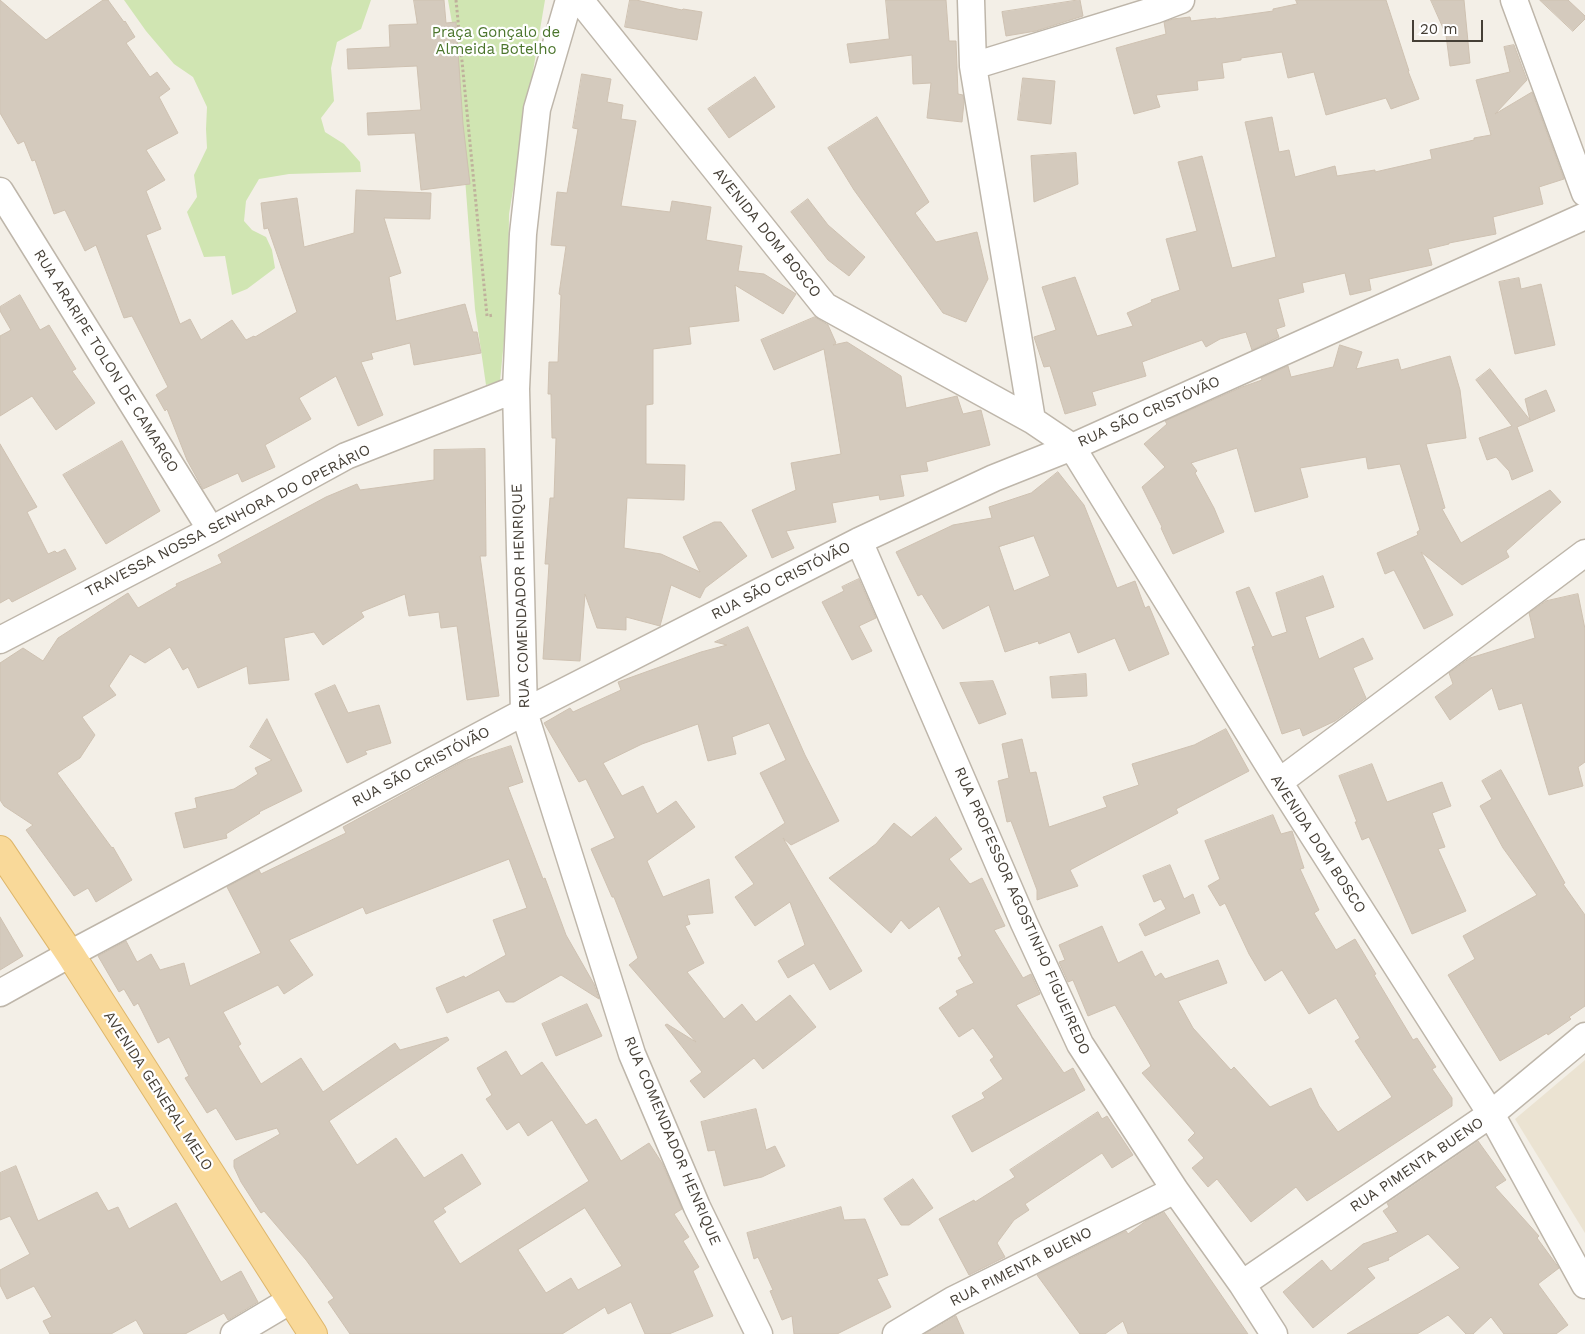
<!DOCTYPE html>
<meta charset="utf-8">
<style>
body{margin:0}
#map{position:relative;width:1585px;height:1334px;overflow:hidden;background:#f3efe7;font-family:"Work Sans",sans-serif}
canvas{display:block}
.scale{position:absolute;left:1412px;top:20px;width:71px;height:22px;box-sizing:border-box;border:2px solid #453f36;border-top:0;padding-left:6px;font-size:15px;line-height:18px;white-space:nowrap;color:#453f36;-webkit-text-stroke:4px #fff;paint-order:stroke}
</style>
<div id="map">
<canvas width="1585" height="1334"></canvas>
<div class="scale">20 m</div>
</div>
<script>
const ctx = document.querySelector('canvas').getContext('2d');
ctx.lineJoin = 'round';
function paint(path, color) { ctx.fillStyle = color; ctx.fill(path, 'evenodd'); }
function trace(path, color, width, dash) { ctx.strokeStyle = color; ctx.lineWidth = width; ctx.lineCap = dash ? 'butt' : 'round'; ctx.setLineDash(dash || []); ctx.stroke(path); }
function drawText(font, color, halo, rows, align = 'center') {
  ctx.font = font + ' "Work Sans",sans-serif'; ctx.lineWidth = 4.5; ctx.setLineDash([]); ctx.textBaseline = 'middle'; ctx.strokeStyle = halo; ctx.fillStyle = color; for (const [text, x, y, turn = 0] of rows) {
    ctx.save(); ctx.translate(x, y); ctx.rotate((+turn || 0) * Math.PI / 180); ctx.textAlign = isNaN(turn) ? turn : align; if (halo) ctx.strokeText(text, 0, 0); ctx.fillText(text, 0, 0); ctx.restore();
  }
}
paint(new Path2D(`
 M 1585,1060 L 1585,1233 L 1515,1119 Z`), '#ebe3d2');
paint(new Path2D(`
 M 124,0 L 371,0 L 361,29 L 337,42 L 331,68 L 334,101 L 321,118 L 325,132 L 344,144 L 360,162 L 361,172 L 289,174 L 259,179 L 246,201 L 244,221 L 252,230 L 266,237 L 272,250 L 275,268 L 247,289 L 232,295 L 225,256 L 204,257 L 187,212 L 197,197 L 194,175 L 207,148 L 206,129 L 207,107 L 193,77 L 174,64 L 146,31 Z
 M 448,0 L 545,0 L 509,214 L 508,300 L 500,381 L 486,385 L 475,309 L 454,34 Z`), '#d0e5b2');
const building = new Path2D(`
 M 0,0 L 46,40 L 103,0 L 108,0 L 124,22 L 125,21 L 135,37 L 126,43 L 150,77 L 157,72 L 170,89 L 159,97 L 178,133 L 146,150 L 165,180 L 146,191 L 161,229 L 146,235 L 180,324 L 190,319 L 201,340 L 232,320 L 246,340 L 254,336 L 255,337 L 297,312 L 268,228 L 264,229 L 261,203 L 297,198 L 304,247 L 354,233 L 356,190 L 431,193 L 430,219 L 384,218 L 401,273 L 389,277 L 396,321 L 465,304 L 473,332 L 477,332 L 481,353 L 414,365 L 410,343 L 371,353 L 373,359 L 361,362 L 383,415 L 358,426 L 336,376 L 299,398 L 311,419 L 265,445 L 275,467 L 242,482 L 238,473 L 203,489 L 187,460 L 167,409 L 165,411 L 156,395 L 168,387 L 132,316 L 124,318 L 96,245 L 85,251 L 65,210 L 54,214 L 35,160 L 32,161 L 24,141 L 18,144 L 0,113 Z
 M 414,0 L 444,0 L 446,23 L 456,22 L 463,124 L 470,184 L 421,190 L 415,133 L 368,135 L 367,113 L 421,110 L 417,66 L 348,69 L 347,49 L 390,47 L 389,25 L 417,24 Z
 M 630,0 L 636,0 L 682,10 L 683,9 L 702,12 L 697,40 L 625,27 Z
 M 886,0 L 946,0 L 949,41 L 956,41 L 958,94 L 963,95 L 964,102 L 962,122 L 927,118 L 931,83 L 913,84 L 912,55 L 850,63 L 847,44 L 889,39 Z
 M 1080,0 L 1083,16 L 1036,31 L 1006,36 L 1002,12 Z
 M 1296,0 L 1386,0 L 1409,71 L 1408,71 L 1419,99 L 1391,109 L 1386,98 L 1326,115 L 1314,72 L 1288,78 L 1282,52 L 1241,58 L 1241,60 L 1222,63 L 1224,78 L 1197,81 L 1198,90 L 1156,95 L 1160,107 L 1134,114 L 1116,48 L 1166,34 L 1164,22 L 1173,19 L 1190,17 L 1191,21 L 1216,18 L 1216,19 L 1273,11 L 1273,9 L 1297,4 Z
 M 1431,0 L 1464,0 L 1470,63 L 1450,66 L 1446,35 Z
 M 1540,0 L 1568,0 L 1585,16 L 1585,19 L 1573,31 Z
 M 1514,45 L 1527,80 L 1495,114 L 1532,92 L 1564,179 L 1539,187 L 1543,204 L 1493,217 L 1496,234 L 1449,243 L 1449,244 L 1428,249 L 1432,265 L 1369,279 L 1371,290 L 1350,295 L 1345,273 L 1302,283 L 1304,292 L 1278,299 L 1285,326 L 1276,329 L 1279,337 L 1252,350 L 1246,332 L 1220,339 L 1206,347 L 1202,340 L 1142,362 L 1146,376 L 1092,392 L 1096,405 L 1065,414 L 1050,366 L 1044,367 L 1034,337 L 1056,330 L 1042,287 L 1075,277 L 1097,336 L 1133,326 L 1127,313 L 1152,302 L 1151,300 L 1180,290 L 1166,239 L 1197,231 L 1178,162 L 1202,156 L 1232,268 L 1276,257 L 1245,122 L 1272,117 L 1279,152 L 1289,150 L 1295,177 L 1335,166 L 1337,176 L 1375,170 L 1375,172 L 1432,159 L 1430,150 L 1474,140 L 1474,138 L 1491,135 L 1476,80 L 1510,72 L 1504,47 Z
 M 582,74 L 611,79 L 607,102 L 623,105 L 621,119 L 636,121 L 621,206 L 670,212 L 672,201 L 711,207 L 706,240 L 742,246 L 738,271 L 764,274 L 796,294 L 783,314 L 735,285 L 739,321 L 689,327 L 691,344 L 653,349 L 653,404 L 646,405 L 646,464 L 685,465 L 684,500 L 627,498 L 624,548 L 661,554 L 700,572 L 683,537 L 714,522 L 721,522 L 747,556 L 705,588 L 700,598 L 671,585 L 660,626 L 626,617 L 626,630 L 597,628 L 585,594 L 580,661 L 543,659 L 549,564 L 545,564 L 550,498 L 554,498 L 556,438 L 552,438 L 551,394 L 548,394 L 549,362 L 558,362 L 561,295 L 559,294 L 566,246 L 551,245 L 557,192 L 567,193 L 578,129 L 573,128 Z
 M 755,77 L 775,107 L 729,138 L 708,109 Z
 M 1023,78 L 1055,81 L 1051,124 L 1018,120 Z
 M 877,117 L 929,202 L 915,213 L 936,242 L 977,232 L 988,279 L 966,322 L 943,313 L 854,190 L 828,148 Z
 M 1076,153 L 1078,184 L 1034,202 L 1031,156 Z
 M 808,199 L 828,225 L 865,257 L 849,276 L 828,260 L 791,212 Z
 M 1519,278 L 1521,289 L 1541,284 L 1555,345 L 1515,354 L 1499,282 Z
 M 20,295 L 40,330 L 49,325 L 76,369 L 72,371 L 95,403 L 56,430 L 32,396 L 0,416 L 0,336 L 11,330 L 0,311 L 0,307 Z
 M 815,317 L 828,325 L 836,343 L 833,345 L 847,342 L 901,376 L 906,408 L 957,396 L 963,414 L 981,410 L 990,445 L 926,462 L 928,471 L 900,475 L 904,496 L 880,500 L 879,495 L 832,503 L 836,522 L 786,531 L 794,548 L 772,558 L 752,510 L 796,490 L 791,463 L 841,454 L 824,349 L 774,370 L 761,340 Z
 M 1340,345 L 1362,352 L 1356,369 L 1398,359 L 1401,370 L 1450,356 L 1460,390 L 1466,438 L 1426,444 L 1445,508 L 1442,509 L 1461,543 L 1550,490 L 1561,502 L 1506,551 L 1509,557 L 1462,585 L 1421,552 L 1453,615 L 1424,629 L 1394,570 L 1385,574 L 1377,553 L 1418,535 L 1417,532 L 1420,530 L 1400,464 L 1368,469 L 1366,457 L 1300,468 L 1308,497 L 1255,512 L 1237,448 L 1191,463 L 1197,471 L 1195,473 L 1214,508 L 1224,532 L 1173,554 L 1161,528 L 1162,527 L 1142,487 L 1165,467 L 1144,444 L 1167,424 L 1165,421 L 1242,387 L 1262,380 L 1261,378 L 1288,366 L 1291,377 L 1333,367 Z
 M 1490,369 L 1530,420 L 1525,399 L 1546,390 L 1555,411 L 1517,427 L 1533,471 L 1512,480 L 1509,471 L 1496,457 L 1487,460 L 1479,438 L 1512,426 L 1476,380 Z
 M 122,441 L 160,511 L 106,544 L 63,475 Z
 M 0,444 L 37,507 L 27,512 L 48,554 L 55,551 L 57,553 L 65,549 L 76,569 L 12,602 L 9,598 L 0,603 Z
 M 485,449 L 486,556 L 480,556 L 499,696 L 467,700 L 457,626 L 441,628 L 439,612 L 409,616 L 405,594 L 361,612 L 364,617 L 323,645 L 314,632 L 284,638 L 289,680 L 249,684 L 247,666 L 198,688 L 188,667 L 183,670 L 170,647 L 145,663 L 130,654 L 109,686 L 116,695 L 82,717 L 95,735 L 80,758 L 57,773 L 112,848 L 113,847 L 132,880 L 96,902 L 88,888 L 74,896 L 26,830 L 33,825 L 4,806 L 0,800 L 0,663 L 23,648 L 43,661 L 58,638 L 128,593 L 138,608 L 177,586 L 176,584 L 222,563 L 218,555 L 326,497 L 357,484 L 360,490 L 434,480 L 434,450 Z
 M 1058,472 L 1084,505 L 1117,588 L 1135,581 L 1145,608 L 1149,606 L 1169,654 L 1129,671 L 1115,638 L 1078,653 L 1070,632 L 1039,644 L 1038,641 L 1005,652 L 989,605 L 943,629 L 922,594 L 918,596 L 896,552 L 953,525 L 992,518 L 989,507 L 1031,493 ZM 1034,536 L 1050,576 L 1014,591 L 999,547 Z
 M 1323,576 L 1334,607 L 1305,617 L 1319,659 L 1363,638 L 1373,659 L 1353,668 L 1366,698 L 1335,721 L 1303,736 L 1300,728 L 1282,734 L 1252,647 L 1255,646 L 1236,592 L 1249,587 L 1272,637 L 1287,632 L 1276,593 Z
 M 859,579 L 876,618 L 859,626 L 872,651 L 852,660 L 822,602 L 844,591 L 842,587 Z
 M 1578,594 L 1585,629 L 1585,762 L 1578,767 L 1583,786 L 1549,795 L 1522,703 L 1499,710 L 1492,688 L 1450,720 L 1435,697 L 1453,684 L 1449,673 L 1470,658 L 1535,638 L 1529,613 L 1546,601 Z
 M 748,627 L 805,755 L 839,821 L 791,845 L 783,838 L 862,971 L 830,990 L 814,963 L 788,978 L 778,961 L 805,945 L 790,902 L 755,926 L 735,897 L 754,884 L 735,857 L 785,823 L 760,773 L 786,760 L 769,723 L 732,737 L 736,754 L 708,761 L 698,724 L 642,744 L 603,763 L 622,796 L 643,786 L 657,814 L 676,801 L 695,827 L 647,861 L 663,897 L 709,879 L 713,913 L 687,915 L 690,924 L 685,926 L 704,963 L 687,972 L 724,1019 L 742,1004 L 756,1022 L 790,995 L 816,1027 L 763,1069 L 754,1058 L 704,1098 L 690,1081 L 702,1072 L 665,1025 L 667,1024 L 696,1042 L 629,965 L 638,958 L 614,897 L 612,897 L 591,849 L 615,838 L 586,779 L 579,782 L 544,723 L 570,708 L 573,712 L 621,690 L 618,682 L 701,652 L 727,645 L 715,642 Z
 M 1086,674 L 1087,696 L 1052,698 L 1050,677 Z
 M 993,681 L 1006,714 L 979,724 L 960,683 Z
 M 335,685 L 348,713 L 379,705 L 391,743 L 365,751 L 367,754 L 347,763 L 315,694 Z
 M 267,719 L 302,791 L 259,812 L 260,813 L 226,834 L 227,838 L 184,848 L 175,813 L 197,808 L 195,798 L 234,789 L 258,774 L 255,768 L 272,760 L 250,747 Z
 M 1226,729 L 1249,771 L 1176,809 L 1178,813 L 1070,870 L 1078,886 L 1037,900 L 1037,890 L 1011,821 L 1007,822 L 998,781 L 1009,778 L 1002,744 L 1022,739 L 1030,773 L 1036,772 L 1049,827 L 1107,807 L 1103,797 L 1139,785 L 1132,764 L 1194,745 Z
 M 511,746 L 523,782 L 508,787 L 543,879 L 545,878 L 566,935 L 594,984 L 599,999 L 561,975 L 514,1002 L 506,1002 L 499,990 L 447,1013 L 436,988 L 464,976 L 465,978 L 506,955 L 493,920 L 527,908 L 509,859 L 366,914 L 363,907 L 289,940 L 313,975 L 284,994 L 278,985 L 223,1012 L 241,1044 L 238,1046 L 261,1084 L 301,1058 L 323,1092 L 395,1043 L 400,1050 L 447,1037 L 449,1040 L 329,1121 L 357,1165 L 396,1138 L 424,1178 L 462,1154 L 481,1184 L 443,1208 L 446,1212 L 433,1221 L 460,1264 L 589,1181 L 552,1120 L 528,1136 L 519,1122 L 507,1130 L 486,1099 L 492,1095 L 477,1068 L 506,1051 L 521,1076 L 542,1062 L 586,1125 L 596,1119 L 621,1161 L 649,1143 L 662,1163 L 682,1209 L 674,1214 L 689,1237 L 683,1241 L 699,1267 L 693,1271 L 713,1316 L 669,1334 L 645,1334 L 631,1302 L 608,1314 L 605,1307 L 562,1334 L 350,1334 L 328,1302 L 334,1298 L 306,1260 L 264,1211 L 261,1213 L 241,1182 L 234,1167 L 234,1160 L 280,1134 L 277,1128 L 236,1140 L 216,1108 L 207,1113 L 185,1078 L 189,1076 L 169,1037 L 158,1043 L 138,1003 L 134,1006 L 124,989 L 119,992 L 98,956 L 126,941 L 137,962 L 151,954 L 160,970 L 184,963 L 190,986 L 261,953 L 227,887 L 259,870 L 261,874 L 346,833 L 343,827 L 464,761 ZM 585,1208 L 622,1266 L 578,1290 L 571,1278 L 546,1293 L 518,1250 Z
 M 1372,764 L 1387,802 L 1442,782 L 1451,806 L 1432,813 L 1445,847 L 1438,849 L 1466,911 L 1412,934 L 1369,837 L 1362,840 L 1355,822 L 1357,822 L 1339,776 Z
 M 1501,770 L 1565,883 L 1563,884 L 1585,915 L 1585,1006 L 1569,1017 L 1571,1019 L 1548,1035 L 1547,1033 L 1500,1061 L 1448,975 L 1475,959 L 1463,936 L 1537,895 L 1503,848 L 1480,806 L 1492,799 L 1482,781 Z
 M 1273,815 L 1281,834 L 1292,831 L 1304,868 L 1300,869 L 1319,910 L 1314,913 L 1336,950 L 1355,939 L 1376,974 L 1374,975 L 1413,1040 L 1417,1038 L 1436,1067 L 1432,1069 L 1452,1098 L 1452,1106 L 1307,1201 L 1296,1187 L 1251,1222 L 1217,1179 L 1208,1187 L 1192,1168 L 1204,1158 L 1188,1140 L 1195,1133 L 1142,1073 L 1151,1066 L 1115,1005 L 1088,1016 L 1073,980 L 1068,982 L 1059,962 L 1065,960 L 1059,945 L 1102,926 L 1118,963 L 1142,951 L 1155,977 L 1161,973 L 1165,979 L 1218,960 L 1227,983 L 1178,1001 L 1193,1028 L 1231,1070 L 1234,1067 L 1270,1107 L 1311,1088 L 1319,1106 L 1338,1132 L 1392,1097 L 1355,1041 L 1360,1038 L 1336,998 L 1309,1014 L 1282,970 L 1265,981 L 1249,954 L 1225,903 L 1220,906 L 1208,886 L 1220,879 L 1205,841 Z
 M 936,817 L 962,849 L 949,859 L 970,884 L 982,878 L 1005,926 L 994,930 L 1023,978 L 1031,974 L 1040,994 L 1016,1005 L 1064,1073 L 1073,1068 L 1085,1090 L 972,1152 L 952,1116 L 985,1098 L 982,1093 L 1003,1079 L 990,1060 L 994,1057 L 973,1028 L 959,1037 L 939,1008 L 958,995 L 956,991 L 974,983 L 958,958 L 962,956 L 939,906 L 909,929 L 901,920 L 891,933 L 829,878 L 876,844 L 894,823 L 911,837 Z
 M 1170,865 L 1184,899 L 1193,894 L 1200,913 L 1145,936 L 1139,924 L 1166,909 L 1161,899 L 1154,902 L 1143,876 Z
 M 0,917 L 23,956 L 0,970 Z
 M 587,1004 L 602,1036 L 556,1056 L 542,1024 Z
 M 756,1109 L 766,1150 L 775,1146 L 785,1166 L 762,1177 L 724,1186 L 715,1150 L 708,1151 L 701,1122 Z
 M 1098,1112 L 1102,1119 L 1107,1116 L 1133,1155 L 1112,1168 L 1102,1153 L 1025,1204 L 1029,1210 L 1014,1220 L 997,1243 L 1005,1257 L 969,1275 L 939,1219 L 974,1200 L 975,1202 L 1015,1177 L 1010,1170 Z
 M 1478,1141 L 1506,1180 L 1495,1187 L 1539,1236 L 1537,1238 L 1559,1268 L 1538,1284 L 1568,1325 L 1556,1334 L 1504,1334 L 1491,1317 L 1473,1334 L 1466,1334 L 1448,1315 L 1417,1334 L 1347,1334 L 1460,1268 L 1428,1234 L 1388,1258 L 1389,1260 L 1367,1268 L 1375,1278 L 1313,1328 L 1283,1292 L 1322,1260 L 1331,1271 L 1363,1244 L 1398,1232 L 1383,1211 L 1389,1207 L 1387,1203 Z
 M 16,1166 L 38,1221 L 97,1192 L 108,1211 L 118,1207 L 129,1229 L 176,1203 L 221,1282 L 241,1271 L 258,1302 L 228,1320 L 224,1313 L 185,1334 L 144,1334 L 136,1320 L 111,1334 L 50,1334 L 43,1321 L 52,1317 L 34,1286 L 7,1299 L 0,1285 L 0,1270 L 30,1254 L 10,1216 L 0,1220 L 0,1173 Z
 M 913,1179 L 933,1208 L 909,1225 L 901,1225 L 884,1199 Z
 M 841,1207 L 844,1220 L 865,1219 L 888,1275 L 877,1279 L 891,1307 L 837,1334 L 794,1334 L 792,1316 L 782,1320 L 770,1291 L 773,1290 L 758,1257 L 754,1259 L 747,1233 Z
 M 1164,1212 L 1248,1334 L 1128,1334 L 1123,1321 L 1105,1334 L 1080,1334 L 1037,1275 L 1126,1231 L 1128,1234 L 1146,1221 Z
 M 956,1316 L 964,1334 L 925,1334 Z`);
paint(building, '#d4cabd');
trace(building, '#cec1b1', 1);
const minor = new Path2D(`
 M 569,0 L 537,109 L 523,234 L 516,389 L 524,712 L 632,1054 L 697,1207 L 759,1334
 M 580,0 L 825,306 L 1032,420 L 1072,447 L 1279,782 L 1491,1114 L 1585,1285
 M 971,0 L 973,66 L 1032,420
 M 1514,0 L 1585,193
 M 973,66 L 1155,10 L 1181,0
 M 0,191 L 211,530
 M 859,541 L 1024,923 L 1080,1044 L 1175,1190 L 1242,1284 L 1274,1334
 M 0,640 L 211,530 L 346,456 L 516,389
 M 1279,782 L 1585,553
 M 0,993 L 70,954 L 524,712 L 859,541 L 994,478 L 1072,447 L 1585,216
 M 1242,1284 L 1491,1114 L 1585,1036
 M 234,1334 L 291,1300
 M 896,1334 L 953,1300 L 1175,1190`);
const major = new Path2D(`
 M 0,850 L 70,954 L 313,1334`);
trace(minor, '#beb6aa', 29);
trace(major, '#deb66a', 30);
trace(new Path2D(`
 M 456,0 L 487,316 L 494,315`), '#bfb19c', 3, [2.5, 2.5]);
trace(minor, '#fff', 26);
trace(major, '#f9d999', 28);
drawText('15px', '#4b752c', '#fff', [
 ["Praça Gonçalo de",496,33],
 ["Almeida Botelho",496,50]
]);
drawText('15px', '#453f36', '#fff', [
 ["AVENIDA DOM BOSCO",767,233,51],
 ["RUA ARARIPE TOLON DE CAMARGO",106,361,58],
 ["RUA SÃO CRISTÓVÃO",1149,412,-24],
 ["TRAVESSA NOSSA SENHORA DO OPERÁRIO",228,521,-27],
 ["RUA SÃO CRISTÓVÃO",781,581,-27],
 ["RUA COMENDADOR HENRIQUE",521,596,-92],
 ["RUA SÃO CRISTÓVÃO",421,767,-28],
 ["AVENIDA DOM BOSCO",1318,844,57],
 ["RUA PROFESSOR AGOSTINHO FIGUEIREDO",1022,911,66],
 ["AVENIDA GENERAL MELO",158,1091,57],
 ["RUA COMENDADOR HENRIQUE",672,1141,67],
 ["RUA PIMENTA BUENO",1417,1165,-34],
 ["RUA PIMENTA BUENO",1021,1267,-27]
]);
</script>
